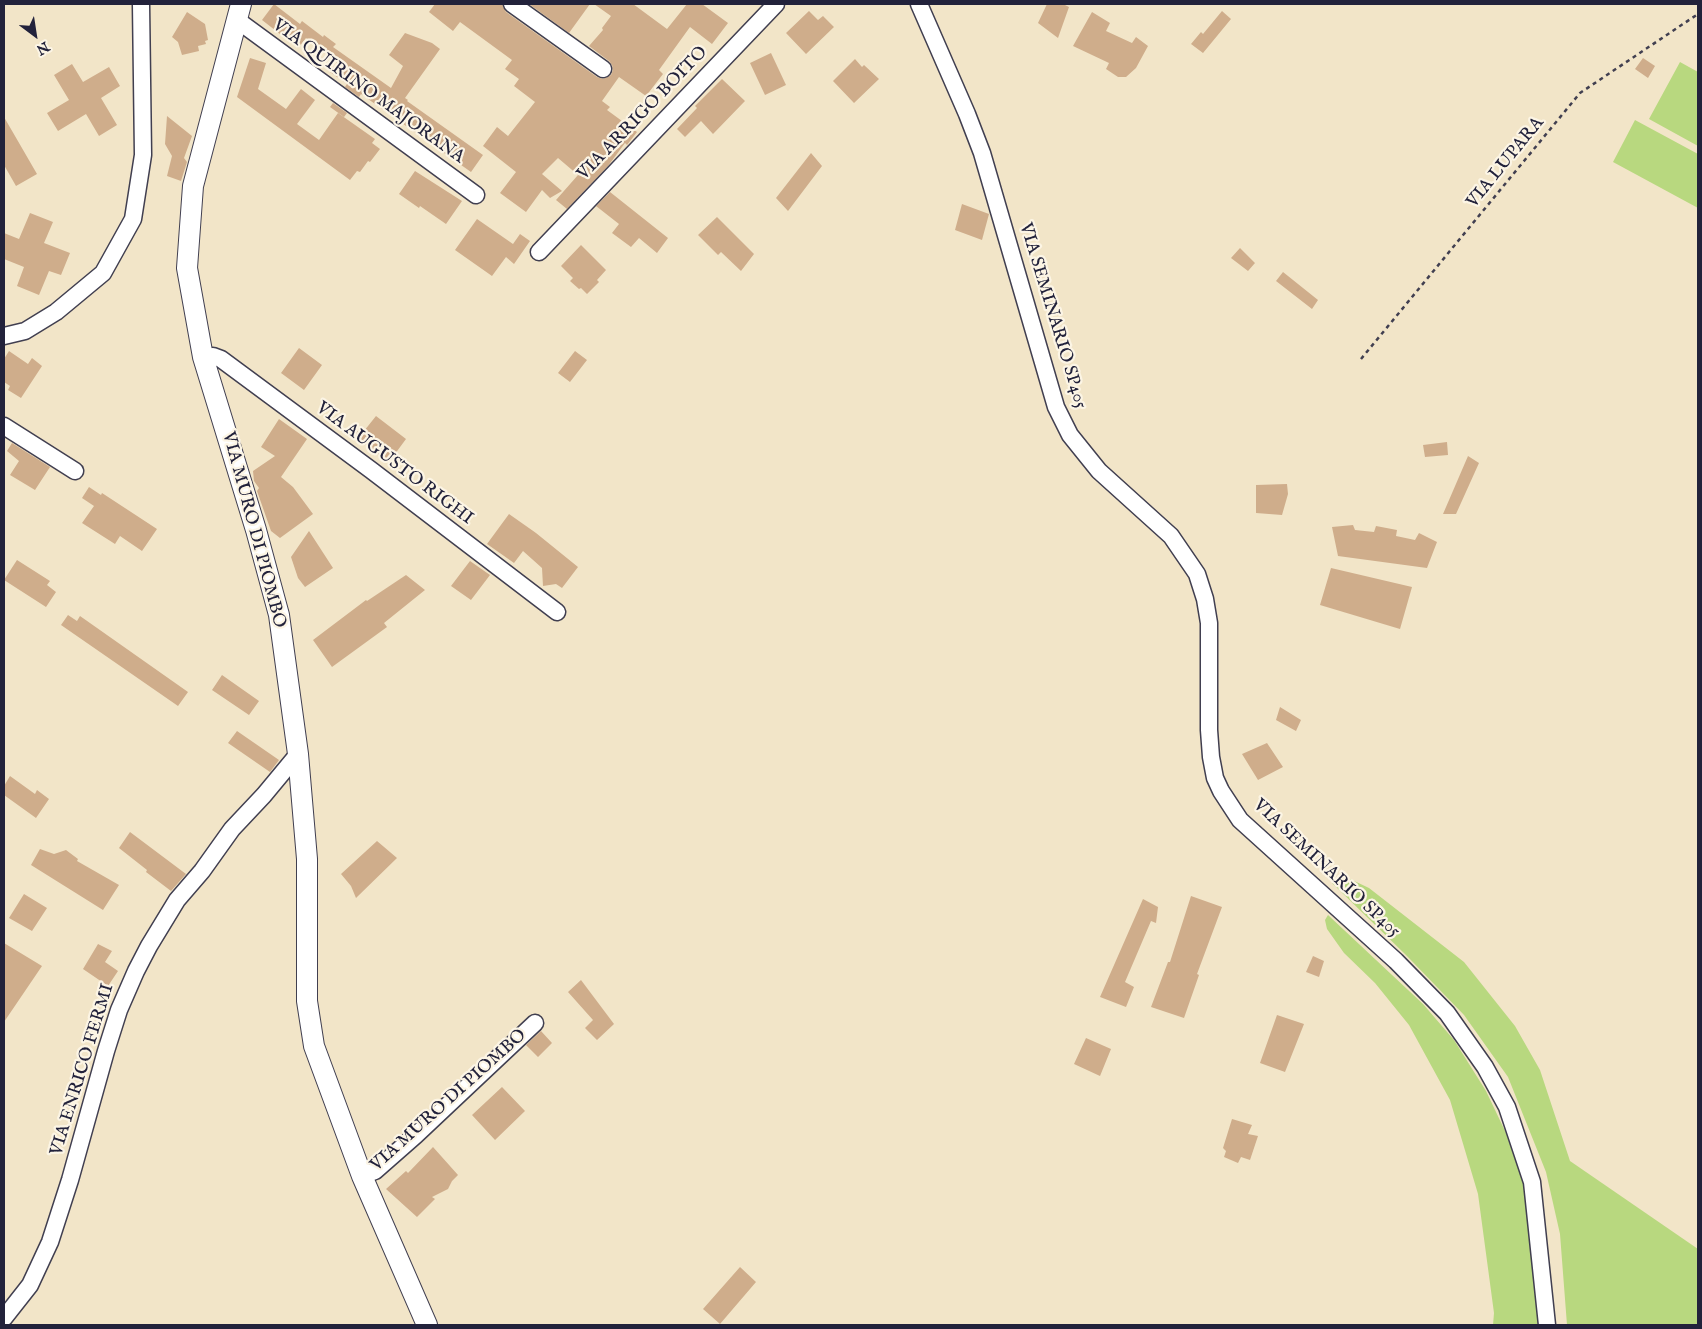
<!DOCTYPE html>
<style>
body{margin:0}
#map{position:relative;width:1702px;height:1329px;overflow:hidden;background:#f2e5c8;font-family:"IM FELL English",serif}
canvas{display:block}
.frame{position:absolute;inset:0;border:5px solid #22223b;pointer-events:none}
.north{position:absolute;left:10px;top:10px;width:50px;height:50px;-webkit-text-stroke:4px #fcf5e5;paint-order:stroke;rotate:149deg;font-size:14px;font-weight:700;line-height:20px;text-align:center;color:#22223b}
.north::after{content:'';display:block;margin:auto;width:18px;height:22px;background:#22223b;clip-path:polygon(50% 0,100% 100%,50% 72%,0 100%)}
</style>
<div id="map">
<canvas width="1702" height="1329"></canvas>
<div class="frame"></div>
<div class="north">N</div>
</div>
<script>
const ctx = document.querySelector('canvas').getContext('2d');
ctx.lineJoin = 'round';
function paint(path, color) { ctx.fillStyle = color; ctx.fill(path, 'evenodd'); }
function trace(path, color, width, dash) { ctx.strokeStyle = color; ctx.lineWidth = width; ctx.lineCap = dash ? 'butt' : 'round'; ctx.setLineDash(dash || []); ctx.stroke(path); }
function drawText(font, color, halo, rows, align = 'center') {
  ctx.font = font + ' "IM FELL English",serif'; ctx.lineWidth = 4.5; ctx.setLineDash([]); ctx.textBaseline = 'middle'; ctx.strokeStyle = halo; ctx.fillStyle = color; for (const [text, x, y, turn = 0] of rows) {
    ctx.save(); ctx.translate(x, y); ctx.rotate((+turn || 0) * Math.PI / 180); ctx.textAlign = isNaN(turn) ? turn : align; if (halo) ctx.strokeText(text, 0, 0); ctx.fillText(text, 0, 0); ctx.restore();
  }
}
paint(new Path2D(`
 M 1680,62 L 1698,72 L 1698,146 L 1649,119 Z
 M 1635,120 L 1698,154 L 1698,208 L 1613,162 Z
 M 1350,879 L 1369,888 L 1464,962 L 1515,1026 L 1540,1070 L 1570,1161 L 1698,1249 L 1698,1325 L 1567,1325 L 1560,1234 L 1546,1172 L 1508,1077 L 1464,1015 L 1407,956 L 1332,883 Z
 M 1328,915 L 1423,1004 L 1454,1040 L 1486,1091 L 1506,1133 L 1524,1186 L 1532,1245 L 1538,1325 L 1493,1325 L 1494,1313 L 1478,1194 L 1450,1100 L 1409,1025 L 1375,983 L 1344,953 L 1327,929 L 1325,920 Z`), '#b8d87f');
paint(new Path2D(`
 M 274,4 L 300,24 L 302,21 L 323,37 L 324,35 L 336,44 L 333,47 L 391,88 L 403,66 L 389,55 L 405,33 L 432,43 L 440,49 L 405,98 L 408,100 L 407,101 L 483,155 L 471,172 L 361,94 L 359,97 L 345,87 L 347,84 L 330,72 L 337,63 L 306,38 L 298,48 L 262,20 Z
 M 435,4 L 502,4 L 506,12 L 597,77 L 603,79 L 611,75 L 613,70 L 612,65 L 609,61 L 589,46 L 603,30 L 602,28 L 611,16 L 594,4 L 633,4 L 667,29 L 687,4 L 702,4 L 728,23 L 712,44 L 690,27 L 659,70 L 663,74 L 646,96 L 619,77 L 602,101 L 610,107 L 607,110 L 637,132 L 627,145 L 625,143 L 608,166 L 567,209 L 556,200 L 578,175 L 558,158 L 542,174 L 562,191 L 550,198 L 542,190 L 526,212 L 500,193 L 516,172 L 483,146 L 497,127 L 508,136 L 535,102 L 514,86 L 519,79 L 505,69 L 512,60 L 460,22 L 453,31 L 429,12 Z
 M 529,4 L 590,4 L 569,33 Z
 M 1047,4 L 1063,4 L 1069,7 L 1058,38 L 1038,23 Z
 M 809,11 L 818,20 L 823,16 L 834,27 L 806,54 L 786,33 Z
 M 1222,11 L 1231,19 L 1203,53 L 1191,44 L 1201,32 L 1203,34 Z
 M 187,12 L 205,24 L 208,40 L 205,41 L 206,44 L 198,46 L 199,51 L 182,55 L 178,42 L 172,37 Z
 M 1092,12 L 1110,23 L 1106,31 L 1132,43 L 1136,37 L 1148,46 L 1136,68 L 1126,77 L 1118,77 L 1106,69 L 1109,63 L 1073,46 Z
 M 771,53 L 786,85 L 765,95 L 750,63 Z
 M 250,58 L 266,63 L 258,89 L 286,109 L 301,89 L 315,100 L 297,124 L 319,140 L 338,113 L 375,139 L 372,143 L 380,149 L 370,162 L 368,161 L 360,172 L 357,171 L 350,180 L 237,97 Z
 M 1643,58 L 1655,66 L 1648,78 L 1635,69 Z
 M 855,59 L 862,67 L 864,65 L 879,79 L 854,103 L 833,81 Z
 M 72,64 L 83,82 L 109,67 L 120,86 L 101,98 L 117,125 L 99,136 L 86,114 L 58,131 L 47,113 L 69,100 L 54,75 Z
 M 722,79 L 745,101 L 713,134 L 701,121 L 685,137 L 677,129 L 697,108 L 695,106 Z
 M 333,103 L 347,113 L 344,117 L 330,107 Z
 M 167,116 L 192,136 L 184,158 L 187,162 L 181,181 L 167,176 L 172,156 L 165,144 Z
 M 4,117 L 37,174 L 16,186 L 4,165 Z
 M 811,153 L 822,166 L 788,211 L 776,198 Z
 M 415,171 L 462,201 L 446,224 L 420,206 L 419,208 L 399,194 Z
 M 610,192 L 668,238 L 657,253 L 639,238 L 631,247 L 612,233 L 619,224 L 596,206 Z
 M 962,204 L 989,214 L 982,240 L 955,230 Z
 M 30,213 L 53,222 L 44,243 L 70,253 L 61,275 L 49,271 L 39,295 L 17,286 L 24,267 L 4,259 L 4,233 L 19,239 Z
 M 717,217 L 754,254 L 741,271 L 721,252 L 718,255 L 698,235 Z
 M 477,219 L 513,244 L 520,234 L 530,241 L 514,264 L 506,257 L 492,276 L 455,250 Z
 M 581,245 L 606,270 L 597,280 L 599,282 L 587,294 L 581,288 L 579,289 L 570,281 L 573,278 L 561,266 Z
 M 1240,248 L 1255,263 L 1248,271 L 1231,258 Z
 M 1283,272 L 1318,300 L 1312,309 L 1276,281 Z
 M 299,348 L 322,365 L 304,390 L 281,373 Z
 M 9,351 L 28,364 L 32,358 L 42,366 L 21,398 L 8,390 L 10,386 L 4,382 L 4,359 Z
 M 575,351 L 587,360 L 570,382 L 558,373 Z
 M 376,416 L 406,439 L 389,462 L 348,432 L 364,431 Z
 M 279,419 L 307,439 L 281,477 L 293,487 L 313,514 L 280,538 L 271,531 L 257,491 L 259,488 L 254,481 L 253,471 L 275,456 L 261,447 Z
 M 1447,442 L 1448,455 L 1425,457 L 1423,445 Z
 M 12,443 L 50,467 L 35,490 L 10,475 L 19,461 L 7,451 Z
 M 1468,456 L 1479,463 L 1456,514 L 1443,514 Z
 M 1287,484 L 1288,494 L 1282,515 L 1256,513 L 1256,485 Z
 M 89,487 L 101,495 L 102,493 L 157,529 L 142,551 L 120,536 L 115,544 L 82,523 L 94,506 L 82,498 Z
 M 509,514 L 536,533 L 578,567 L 562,588 L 556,584 L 543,586 L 542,568 L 523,551 L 514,563 L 487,544 Z
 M 1353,525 L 1355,530 L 1374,532 L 1376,526 L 1397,530 L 1396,536 L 1415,540 L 1419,533 L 1437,542 L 1427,568 L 1338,556 L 1332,527 Z
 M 309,531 L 333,568 L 305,587 L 298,578 L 291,557 Z
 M 17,560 L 50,581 L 47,585 L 56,592 L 46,607 L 4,580 Z
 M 470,561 L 490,575 L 471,600 L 451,586 Z
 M 1331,568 L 1412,587 L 1400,629 L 1320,605 Z
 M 406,575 L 425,590 L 384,623 L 387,627 L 332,667 L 313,640 L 366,600 L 367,601 Z
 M 68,615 L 77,621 L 80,616 L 188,692 L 178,706 L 61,625 Z
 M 222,675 L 259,701 L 249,715 L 212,690 Z
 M 1280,707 L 1301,720 L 1296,731 L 1276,720 Z
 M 237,731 L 279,760 L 270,772 L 228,743 Z
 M 1267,743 L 1283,767 L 1258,780 L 1242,754 Z
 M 10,776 L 35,794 L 37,790 L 49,799 L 36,818 L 4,795 L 4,786 Z
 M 130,832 L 186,874 L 171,891 L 146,872 L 147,870 L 119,848 Z
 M 377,841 L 397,858 L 356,898 L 351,886 L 341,874 Z
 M 40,849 L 54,854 L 66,850 L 78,859 L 77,861 L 119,885 L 103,910 L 31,865 Z
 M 24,894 L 47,908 L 32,931 L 9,918 Z
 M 1191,896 L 1222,907 L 1197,974 L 1199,975 L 1184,1018 L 1151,1007 L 1168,962 L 1170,962 Z
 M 1143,899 L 1158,907 L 1156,923 L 1151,921 L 1125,982 L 1134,987 L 1126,1007 L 1100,997 Z
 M 4,943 L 42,966 L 4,1022 Z
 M 98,944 L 112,951 L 105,962 L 118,971 L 108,986 L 83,969 Z
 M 1313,956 L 1324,961 L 1319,977 L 1306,972 Z
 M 581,980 L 614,1024 L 597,1040 L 585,1028 L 593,1020 L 568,992 Z
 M 1277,1015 L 1304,1024 L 1285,1072 L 1260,1063 Z
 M 541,1031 L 552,1043 L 538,1057 L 526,1045 Z
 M 1086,1038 L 1111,1049 L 1100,1076 L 1074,1064 Z
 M 502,1087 L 525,1111 L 495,1140 L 472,1115 Z
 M 1232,1119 L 1252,1125 L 1248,1134 L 1258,1136 L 1250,1160 L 1241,1157 L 1238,1163 L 1224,1157 L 1226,1151 L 1223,1148 Z
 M 433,1147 L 458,1175 L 452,1181 L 448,1189 L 432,1197 L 435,1199 L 417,1217 L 386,1189 L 406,1171 L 408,1173 Z
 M 740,1267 L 756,1282 L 720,1324 L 703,1309 Z`), '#cfad8b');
const minor = new Path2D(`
 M 512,4 L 603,69
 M 919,4 L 967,114 L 982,153 L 1056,407 L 1070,435 L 1099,471 L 1171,536 L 1197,574 L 1205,599 L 1209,623 L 1209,730 L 1211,757 L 1215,778 L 1221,791 L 1240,820 L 1396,961 L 1447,1013 L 1485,1067 L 1507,1107 L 1532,1182 L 1547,1325
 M 237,20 L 476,195
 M 539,252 L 776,4
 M 4,336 L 25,331 L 56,312 L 103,273 L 133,219 L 143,155 L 141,4
 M 205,361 L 213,356 L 221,359 L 371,470 L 557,612
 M 4,426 L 75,471
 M 362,1176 L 375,1171 L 416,1135 L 535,1023
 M 4,1318 L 30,1285 L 50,1242 L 70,1180 L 106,1051 L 119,1010 L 136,971 L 149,946 L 177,900 L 202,871 L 232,829 L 264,795 L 298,754`);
const tertiary = new Path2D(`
 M 241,4 L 193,186 L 187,268 L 203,357 L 256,530 L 279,615 L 298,754 L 307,859 L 307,1001 L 314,1046 L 362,1176 L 427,1325`);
trace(minor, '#413f50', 19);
trace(tertiary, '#413f50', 22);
trace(new Path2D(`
 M 1361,359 L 1580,93 L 1698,14`), '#413f50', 2.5, [4, 4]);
trace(minor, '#fff', 16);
trace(tertiary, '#fff', 20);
drawText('18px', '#22223b', '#fcf5e5', [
 ["VIA QUIRINO MAJORANA",368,92,36],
 ["VIA ARRIGO BOITO",643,114,-46],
 ["VIA LUPARA",1506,163,-51],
 ["VIA SEMINARIO SP405",1052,316,73],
 ["VIA AUGUSTO RIGHI",394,464,37],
 ["VIA MURO DI PIOMBO",253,530,75],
 ["VIA SEMINARIO SP405",1326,869,43],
 ["VIA ENRICO FERMI",83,1070,-73],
 ["VIA MURO DI PIOMBO",449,1101,-42]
]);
</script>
